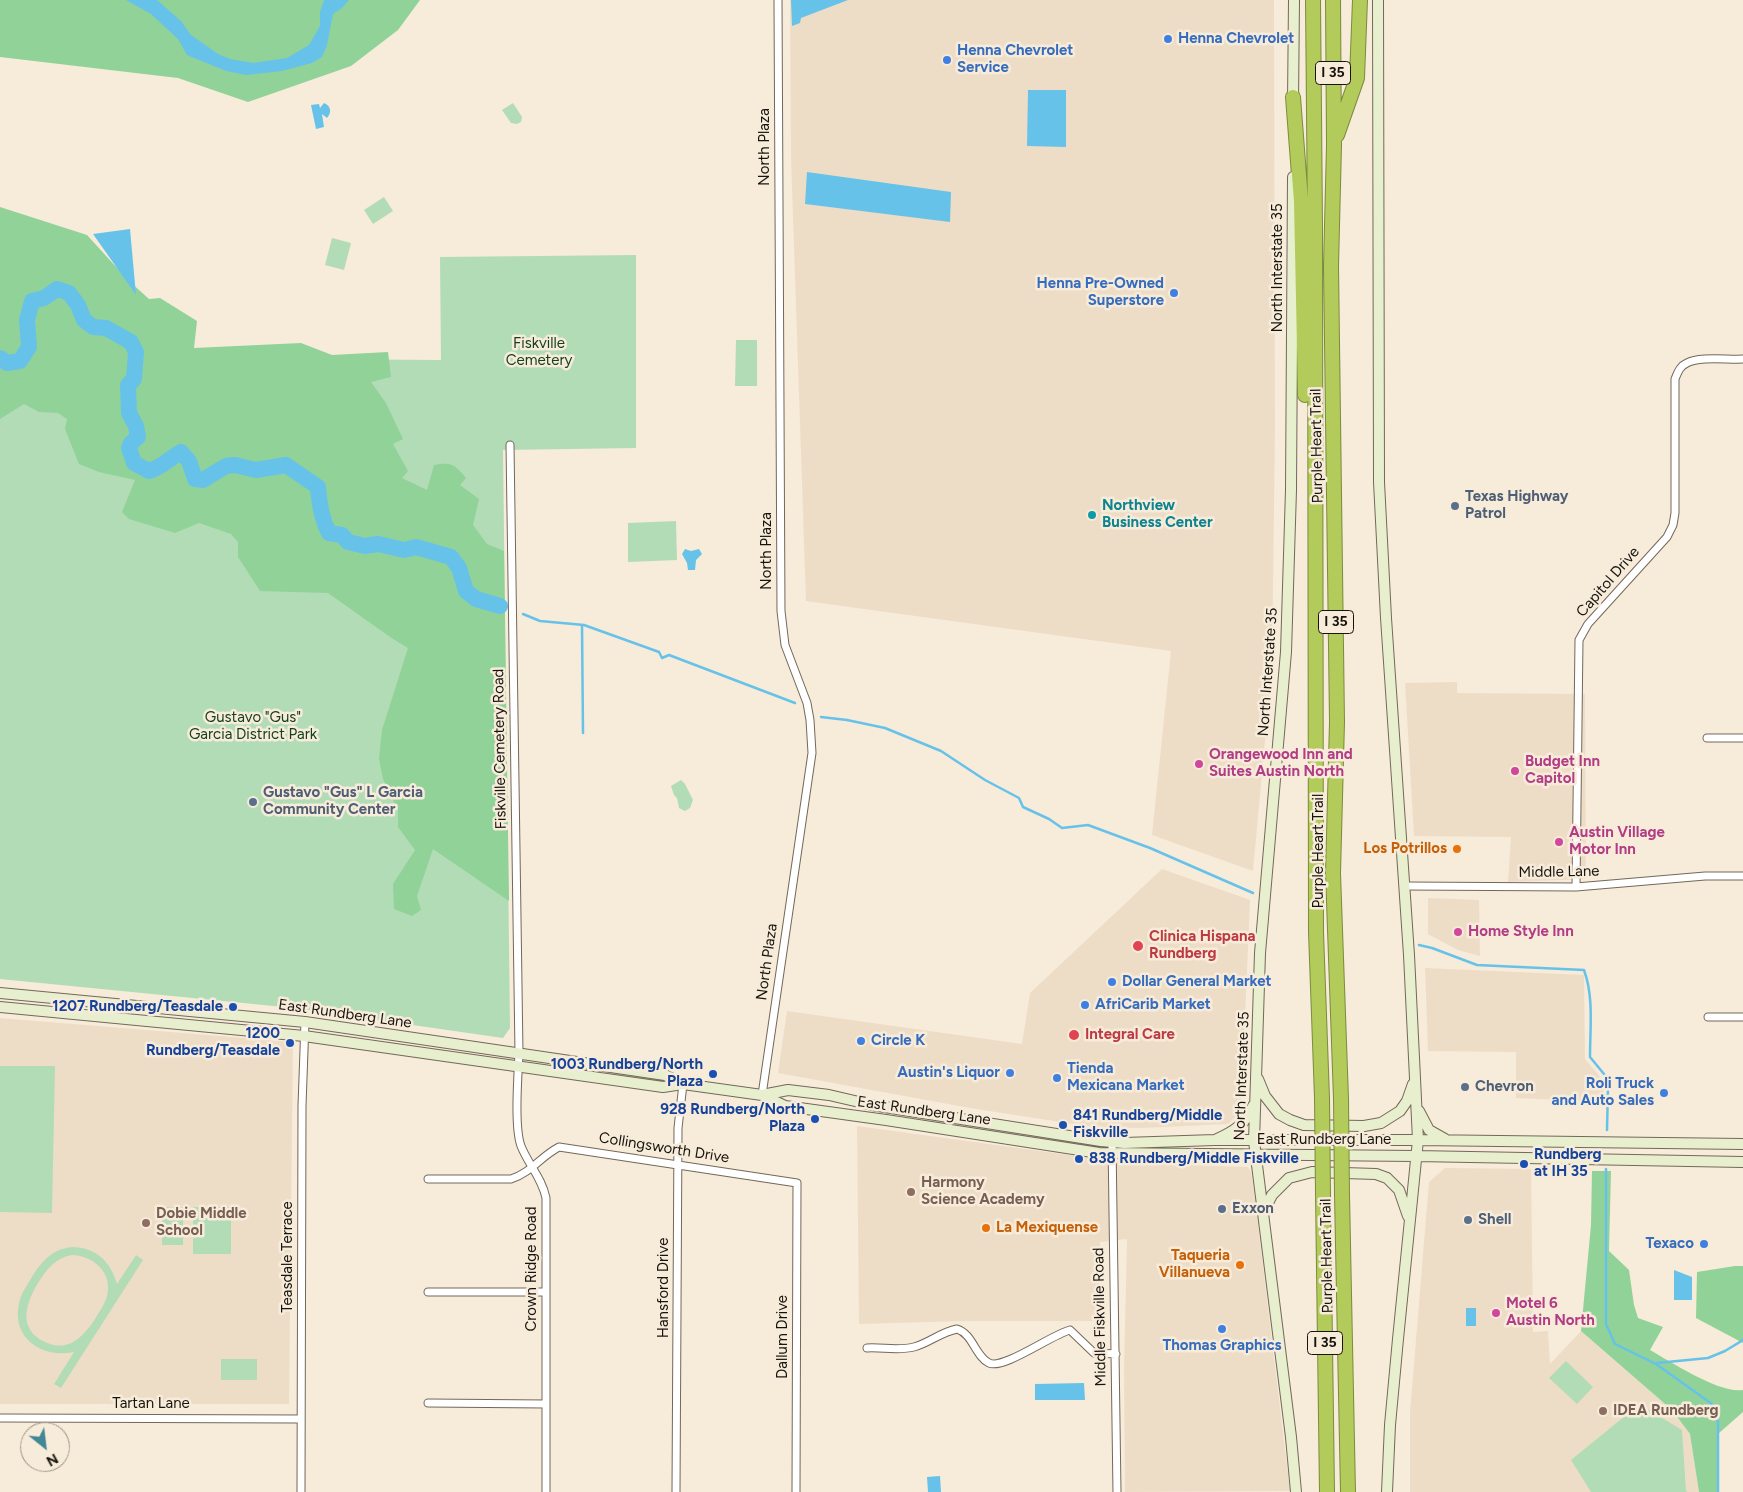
<!DOCTYPE html>
<style>
body{margin:0}
#map{position:relative;width:1743px;height:1492px;overflow:hidden;background:#f7ebda;font-family:Figtree,sans-serif}
canvas{display:block}
.north{position:absolute;left:20px;top:1422px;width:50px;height:50px;box-sizing:border-box;background:#f7ebda;border:1px solid #9d9588;border-radius:50%;rotate:151deg;font-size:14px;font-weight:700;line-height:20px;text-align:center;color:#17130d}
.north::after{content:'';display:block;margin:auto;width:18px;height:22px;background:#428795;clip-path:polygon(50% 0,100% 100%,50% 72%,0 100%)}
</style>
<div id="map">
<canvas width="1743" height="1492"></canvas>
<div class="north">N</div>
</div>
<script>
const ctx = document.querySelector('canvas').getContext('2d');
ctx.lineJoin = 'round';
function paint(path, color) { ctx.fillStyle = color; ctx.fill(path, 'evenodd'); }
function trace(path, color, width, dash) { ctx.strokeStyle = color; ctx.lineWidth = width; ctx.lineCap = dash ? 'butt' : 'round'; ctx.setLineDash(dash || []); ctx.stroke(path); }
function drawText(font, color, halo, rows, align = 'center') {
  ctx.font = font + ' Figtree,sans-serif'; ctx.lineWidth = 5; ctx.setLineDash([]); ctx.textBaseline = 'middle'; ctx.strokeStyle = halo; ctx.fillStyle = color; for (const [text, x, y, turn = 0] of rows) {
    ctx.save(); ctx.translate(x, y); ctx.rotate((+turn || 0) * Math.PI / 180); ctx.textAlign = isNaN(turn) ? turn : align; if (halo) ctx.strokeText(text, 0, 0); ctx.fillText(text, 0, 0); ctx.restore();
  }
}
paint(new Path2D(`
 M 790,0 L 1274,0 L 1275,430 L 1272,665 L 1253,871 L 1152,835 L 1171,651 L 806,601 L 791,158 Z
 M 1457,682 L 1457,693 L 1585,694 L 1586,879 L 1508,882 L 1511,837 L 1414,836 L 1405,683 Z
 M 1162,869 L 1250,900 L 1241,1111 L 1228,1124 L 1141,1128 L 1092,1127 L 970,1108 L 778,1073 L 787,1011 L 1022,1044 L 1030,993 Z
 M 1428,898 L 1479,900 L 1480,956 L 1458,950 L 1428,934 Z
 M 1425,968 L 1584,975 L 1585,1059 L 1601,1078 L 1603,1085 L 1604,1102 L 1516,1098 L 1516,1052 L 1428,1051 Z
 M 0,1018 L 293,1042 L 289,1404 L 0,1404 Z
 M 857,1126 L 1128,1163 L 1248,1167 L 1251,1172 L 1253,1183 L 1290,1491 L 1125,1492 L 1124,1368 L 1127,1239 L 1100,1242 L 1098,1321 L 964,1321 L 859,1324 Z
 M 1445,1168 L 1531,1169 L 1533,1332 L 1548,1331 L 1550,1364 L 1581,1331 L 1672,1410 L 1690,1434 L 1699,1492 L 1410,1492 L 1410,1412 L 1429,1182 Z`), '#eeddc6');
paint(new Path2D(`
 M 513,103 L 522,117 L 521,122 L 517,124 L 511,123 L 502,110 Z
 M 384,197 L 393,211 L 373,224 L 364,210 Z
 M 332,238 L 351,243 L 344,270 L 325,265 Z
 M 636,255 L 636,448 L 503,450 L 510,1028 L 503,1038 L 294,1008 L 0,979 L 0,357 L 441,360 L 440,257 Z
 M 736,340 L 757,340 L 757,386 L 735,386 Z
 M 676,521 L 677,560 L 628,562 L 628,523 Z
 M 681,780 L 685,784 L 693,800 L 690,808 L 685,811 L 679,808 L 677,798 L 674,795 L 671,786 Z
 M 0,1066 L 55,1066 L 52,1213 L 0,1212 Z
 M 162,1207 L 183,1207 L 183,1245 L 162,1245 Z
 M 193,1207 L 231,1207 L 231,1254 L 193,1254 Z
 M 72,1247 C 96,1247 111,1262 117,1284 L 136,1255 L 143,1260 L 61,1388 L 54,1384 L 74,1352 C 42,1359 11,1338 19,1303 C 21,1293 28,1284 33,1275 C 43,1260 53,1249 72,1247 ZM 72,1255 C 94,1256 113,1273 107,1296 C 105,1304 99,1312 95,1319 C 83,1337 68,1353 45,1342 C 17,1329 26,1303 38,1283 C 47,1269 55,1258 72,1255 Z
 M 221,1359 L 257,1359 L 257,1380 L 221,1380 Z
 M 1566,1361 L 1593,1387 L 1577,1404 L 1549,1378 Z
 M 1641,1403 L 1644,1407 L 1682,1430 L 1686,1491 L 1688,1492 L 1591,1492 L 1571,1460 Z`), '#b2dcb6');
paint(new Path2D(`
 M 0,0 L 420,0 L 398,30 L 351,66 L 248,102 L 178,78 L 0,57 Z
 M 0,207 L 87,235 L 128,280 L 149,299 L 160,298 L 197,321 L 194,348 L 301,343 L 332,355 L 388,352 L 391,377 L 371,382 L 386,403 L 403,439 L 393,444 L 408,471 L 402,478 L 427,490 L 434,465 C 452,462 454,464 466,478 L 460,485 L 479,499 L 473,525 L 487,544 L 504,551 L 509,901 L 433,849 L 417,896 L 421,910 L 412,916 L 394,909 L 393,884 L 415,850 L 398,827 L 398,810 L 383,779 L 379,759 L 382,730 L 408,648 L 393,639 L 328,593 L 260,591 L 238,557 L 238,542 L 231,534 L 199,523 L 175,533 L 129,519 L 122,512 L 135,480 L 99,472 L 79,464 L 65,429 L 67,419 L 58,413 L 39,412 L 24,404 L 0,419 Z
 M 1592,1171 L 1611,1171 L 1609,1251 L 1629,1270 L 1634,1305 L 1638,1318 L 1663,1327 L 1650,1350 C 1671,1362 1720,1394 1743,1390 L 1743,1412 L 1719,1433 L 1719,1492 L 1699,1492 L 1690,1434 L 1672,1410 L 1581,1331 L 1591,1225 Z
 M 1735,1266 L 1743,1266 L 1743,1343 L 1696,1318 L 1697,1272 Z`), '#91d299');
paint(new Path2D(`
 M 126,0 L 157,0 L 181,21 L 191,35 L 218,54 L 230,59 L 253,63 L 287,58 L 309,45 L 320,26 L 320,12 L 324,0 L 349,0 L 342,8 L 333,14 L 327,45 L 322,57 L 312,63 L 282,71 L 246,75 L 226,71 L 187,55 L 178,39 L 151,14 Z
 M 791,0 L 848,0 L 801,18 L 800,23 L 792,26 Z
 M 1028,90 L 1066,90 L 1066,147 L 1027,146 Z
 M 324,103 C 331,106 332,112 327,118 L 322,114 L 324,127 L 316,129 L 311,105 L 319,104 L 320,108 Z
 M 807,172 L 951,192 L 950,222 L 805,204 Z
 M 130,229 L 136,295 L 93,234 Z
 M 685,549 L 691,551 L 699,549 L 702,554 L 696,560 L 695,570 L 688,570 L 687,563 L 682,554 Z
 M 1674,1270 L 1692,1277 L 1692,1300 L 1674,1300 Z
 M 1466,1308 L 1476,1308 L 1476,1326 L 1466,1326 Z
 M 1084,1383 L 1085,1400 L 1035,1400 L 1035,1384 Z
 M 940,1476 L 941,1492 L 928,1492 L 927,1477 Z`), '#67c2e9');
trace(new Path2D(`
 M 523,614 L 540,621 L 584,625 L 659,652 L 662,658 L 669,655 L 795,703
 M 582,625 L 583,733
 M 821,717 L 847,720 L 885,728 L 941,751 L 985,780 L 1019,798 L 1023,807 L 1049,819 L 1062,828 L 1088,825 L 1150,848 L 1253,893
 M 1419,945 L 1432,948 L 1477,965 L 1584,970 C 1594,997 1590,1029 1590,1057 L 1604,1074 L 1606,1079 L 1608,1088 L 1607,1130
 M 1606,1169 L 1606,1324 L 1615,1344 L 1656,1364 L 1712,1404 L 1718,1422 L 1718,1492
 M 1657,1363 L 1708,1358 L 1725,1351 L 1743,1340`), '#67c2e9', 2.5);
trace(new Path2D(`
 M 0,358 L 7,363 L 20,361 L 29,347 L 27,320 L 32,301 L 44,298 L 57,289 L 69,293 L 78,305 L 84,320 L 93,327 L 106,328 L 131,342 L 136,352 L 134,379 L 128,385 L 129,413 L 136,426 L 138,437 L 131,443 L 129,448 L 134,463 L 149,471 C 161,468 170,458 181,452 L 189,461 L 195,479 L 203,480 L 226,466 L 235,465 L 256,470 L 286,465 L 318,487 C 319,502 322,520 329,533 L 342,535 L 348,542 L 365,546 L 378,544 L 404,550 L 416,547 L 451,557 L 459,568 L 466,591 L 476,599 L 500,606`), '#67c2e9', 16);
const minor = new Path2D(`
 M 510,445 L 519,1053 C 518,1076 514,1127 521,1146 C 528,1164 542,1178 546,1198 L 546,1492
 M 1707,738 L 1743,738
 M 1405,886 L 1576,887 L 1705,876 L 1743,876
 M 1576,887 L 1579,640 L 1588,624 L 1667,537 L 1673,525 L 1675,513 L 1675,379 C 1678,372 1680,366 1687,363 C 1700,356 1728,360 1743,359
 M 1708,1017 L 1743,1017
 M 762,1095 L 812,753 L 810,720 L 807,703 L 785,645 L 781,611 L 778,0
 M 1112,1142 L 1117,1492
 M 428,1179 L 511,1179 C 532,1172 540,1157 559,1147 L 797,1183 L 796,1492
 M 428,1292 L 546,1292
 M 867,1348 C 882,1347 898,1351 914,1347 C 929,1343 941,1332 957,1329 C 973,1334 975,1356 989,1363 C 1003,1370 1051,1335 1070,1330 L 1094,1353 L 1116,1354
 M 428,1403 L 546,1404
 M 0,1418 L 301,1419
 M 301,1492 L 302,1106 L 305,1022
 M 676,1492 L 678,1128 L 683,1084`);
const secondary = new Path2D(`
 M 1378,0 L 1379,482 L 1386,618 L 1409,955 L 1418,1140 L 1398,1339 L 1390,1425 L 1387,1492
 M 1293,102 L 1294,0
 M 1293,177 L 1291,490 L 1286,652 L 1260,953 L 1254,1141 L 1291,1437 L 1296,1492
 M 0,993 L 305,1022 L 665,1075 L 683,1084
 M 0,1007 L 304,1036 L 663,1087 L 683,1084 L 762,1095 L 788,1090 L 829,1095 L 872,1105 L 1101,1141 L 1124,1143 L 1215,1140 L 1418,1140 L 1743,1144
 M 1258,1079 L 1265,1096 L 1279,1114 L 1290,1120 L 1304,1125 L 1364,1126 L 1381,1123 L 1400,1111 L 1407,1101 L 1413,1084
 M 762,1095 L 785,1106 L 886,1120 L 1099,1153 L 1416,1156 L 1743,1162
 M 1419,1111 L 1429,1130 L 1445,1139
 M 1217,1139 C 1233,1132 1246,1124 1253,1106
 M 1263,1213 L 1272,1195 L 1289,1178 L 1312,1172 L 1376,1174 L 1387,1178 L 1399,1190 L 1408,1216`);
const motorway = new Path2D(`
 M 1313,0 L 1315,224 L 1316,932 L 1322,1098
 M 1333,0 L 1334,145 L 1331,266 L 1337,722 L 1333,873 L 1341,1099
 M 1293,97 L 1301,201 L 1305,395
 M 1337,135 L 1357,78 L 1360,0
 M 1323,1194 L 1327,1492
 M 1342,1195 L 1348,1492`);
trace(minor, '#73685a', 9);
trace(secondary, '#73685a', 12);
trace(motorway, '#7c8b3f', 16);
trace(minor, '#fff', 7);
trace(secondary, '#e8efce', 10);
trace(motorway, '#b2cb5a', 14);
const motorwayBridge = new Path2D(`
 M 1322,1098 L 1323,1194
 M 1341,1099 L 1342,1195`);
trace(motorwayBridge, '#7c8b3f', 16, []);
trace(motorwayBridge, '#b2cb5a', 14);
for (const [x, y, r, color] of [
 [1168,39,5,"#3f7fe0"],
 [947,60,5,"#3f7fe0"],
 [1174,293,5,"#3f7fe0"],
 [1455,506,5,"#5c6f8a"],
 [1092,515,5,"#0f9aa8"],
 [1199,764,5,"#d1479c"],
 [1515,771,5,"#d1479c"],
 [253,802,5,"#5c6f8a"],
 [1559,842,5,"#d1479c"],
 [1457,849,5,"#e8710a"],
 [1458,932,5,"#d1479c"],
 [1138,946,6,"#e0444e"],
 [1112,982,5,"#3f7fe0"],
 [1085,1005,5,"#3f7fe0"],
 [233,1007,5,"#1a4fb4"],
 [1074,1035,6,"#e0444e"],
 [861,1041,5,"#3f7fe0"],
 [290,1043,5,"#1a4fb4"],
 [1010,1073,5,"#3f7fe0"],
 [713,1074,5,"#1a4fb4"],
 [1057,1078,5,"#3f7fe0"],
 [1465,1087,5,"#5c6f8a"],
 [1664,1093,5,"#3f7fe0"],
 [815,1119,5,"#1a4fb4"],
 [1063,1125,5,"#1a4fb4"],
 [1079,1159,5,"#1a4fb4"],
 [1524,1164,5,"#1a4fb4"],
 [911,1192,5,"#8d6e63"],
 [1222,1209,5,"#5c6f8a"],
 [1468,1220,5,"#5c6f8a"],
 [146,1223,5,"#8d6e63"],
 [986,1228,5,"#e8710a"],
 [1704,1244,5,"#3f7fe0"],
 [1240,1265,5,"#e8710a"],
 [1496,1313,5,"#d1479c"],
 [1222,1329,5,"#3f7fe0"],
 [1603,1411,5,"#8d6e63"]
]) { const dot = new Path2D(); dot.arc(x, y, r, 0, 2 * Math.PI); ctx.fillStyle = color; ctx.fill(dot); trace(dot, '#f7ebda', 2); }
for (const [x, y, w] of [
 [1333,73,35],
 [1336,622,35],
 [1325,1343,35]
]) { const box = new Path2D(); box.roundRect(x - w / 2, y - 11.5, w, 23, 4); ctx.fillStyle = '#f7ebda'; ctx.fill(box); trace(box, '#17130d', 1); }
drawText('bold 14px', '#17130d', null, [
 ["I 35",1333,73],
 ["I 35",1336,622],
 ["I 35",1325,1343]
]);
drawText('bold 15px', '#366cbe', '#f7ebda', [
 ["Henna Chevrolet",1178,39],
 ["Henna Chevrolet",957,51],
 ["Service",957,68],
 ["Henna Pre-Owned",1164,284,"right"],
 ["Superstore",1164,301,"right"],
 ["Dollar General Market",1122,982],
 ["AfriCarib Market",1095,1005],
 ["Circle K",871,1041],
 ["Tienda",1067,1069],
 ["Mexicana Market",1067,1086],
 ["Austin's Liquor",1000,1073,"right"],
 ["Roli Truck",1654,1084,"right"],
 ["and Auto Sales",1654,1101,"right"],
 ["Texaco",1694,1244,"right"],
 ["Thomas Graphics",1222,1346,"center"]
], 'left');
drawText('15px', '#17130d', '#f7ebda', [
 ["North Plaza",765,147,-90],
 ["North Interstate 35",1278,268,-90],
 ["Purple Heart Trail",1317,446,-91],
 ["North Plaza",767,551,-90],
 ["Capitol Drive",1608,582,-49],
 ["North Interstate 35",1268,672,-86],
 ["Fiskville Cemetery Road",500,749,-91],
 ["Purple Heart Trail",1319,851,-90],
 ["Middle Lane",1559,872,-1],
 ["North Plaza",767,962,-82],
 ["East Rundberg Lane",345,1014,8],
 ["North Interstate 35",1242,1076,-88],
 ["East Rundberg Lane",924,1111,8],
 ["East Rundberg Lane",1324,1140],
 ["Collingsworth Drive",664,1148,9],
 ["Purple Heart Trail",1327,1256,-91],
 ["Teasdale Terrace",288,1257,-90],
 ["Crown Ridge Road",532,1269,-90],
 ["Hansford Drive",664,1288,-90],
 ["Middle Fiskville Road",1100,1317,-91],
 ["Dallum Drive",783,1337,-90],
 ["Tartan Lane",151,1404]
]);
drawText('15px', '#13411d', '#f7ebda', [
 ["Fiskville",539,344],
 ["Cemetery",539,361],
 ["Gustavo \"Gus\"",253,718],
 ["Garcia District Park",253,735]
]);
drawText('bold 15px', '#4e5e75', '#f7ebda', [
 ["Texas Highway",1465,497],
 ["Patrol",1465,514],
 ["Gustavo \"Gus\" L Garcia",263,793],
 ["Community Center",263,810],
 ["Chevron",1475,1087],
 ["Exxon",1232,1209],
 ["Shell",1478,1220]
], 'left');
drawText('bold 15px', '#0d838f', '#f7ebda', [
 ["Northview",1102,506],
 ["Business Center",1102,523]
], 'left');
drawText('bold 15px', '#b23c85', '#f7ebda', [
 ["Orangewood Inn and",1209,755],
 ["Suites Austin North",1209,772],
 ["Budget Inn",1525,762],
 ["Capitol",1525,779],
 ["Austin Village",1569,833],
 ["Motor Inn",1569,850],
 ["Home Style Inn",1468,932],
 ["Motel 6",1506,1304],
 ["Austin North",1506,1321]
], 'left');
drawText('bold 15px', '#c56008', '#f7ebda', [
 ["Los Potrillos",1447,849],
 ["La Mexiquense",996,1228,"left"],
 ["Taqueria",1230,1256],
 ["Villanueva",1230,1273]
], 'right');
drawText('bold 15px', '#be3a42', '#f7ebda', [
 ["Clinica Hispana",1149,937],
 ["Rundberg",1149,954],
 ["Integral Care",1085,1035]
], 'left');
drawText('bold 15px', '#164399', '#f7ebda', [
 ["1207 Rundberg/Teasdale",223,1007],
 ["1200",280,1034],
 ["Rundberg/Teasdale",280,1051],
 ["1003 Rundberg/North",703,1065],
 ["Plaza",703,1082],
 ["928 Rundberg/North",805,1110],
 ["Plaza",805,1127],
 ["841 Rundberg/Middle",1073,1116,"left"],
 ["Fiskville",1073,1133,"left"],
 ["Rundberg",1534,1155,"left"],
 ["at IH 35",1534,1172,"left"],
 ["838 Rundberg/Middle Fiskville",1089,1159,"left"]
], 'right');
drawText('bold 15px', '#785e54', '#f7ebda', [
 ["Harmony",921,1183],
 ["Science Academy",921,1200],
 ["Dobie Middle",156,1214],
 ["School",156,1231],
 ["IDEA Rundberg",1613,1411]
], 'left');
</script>
